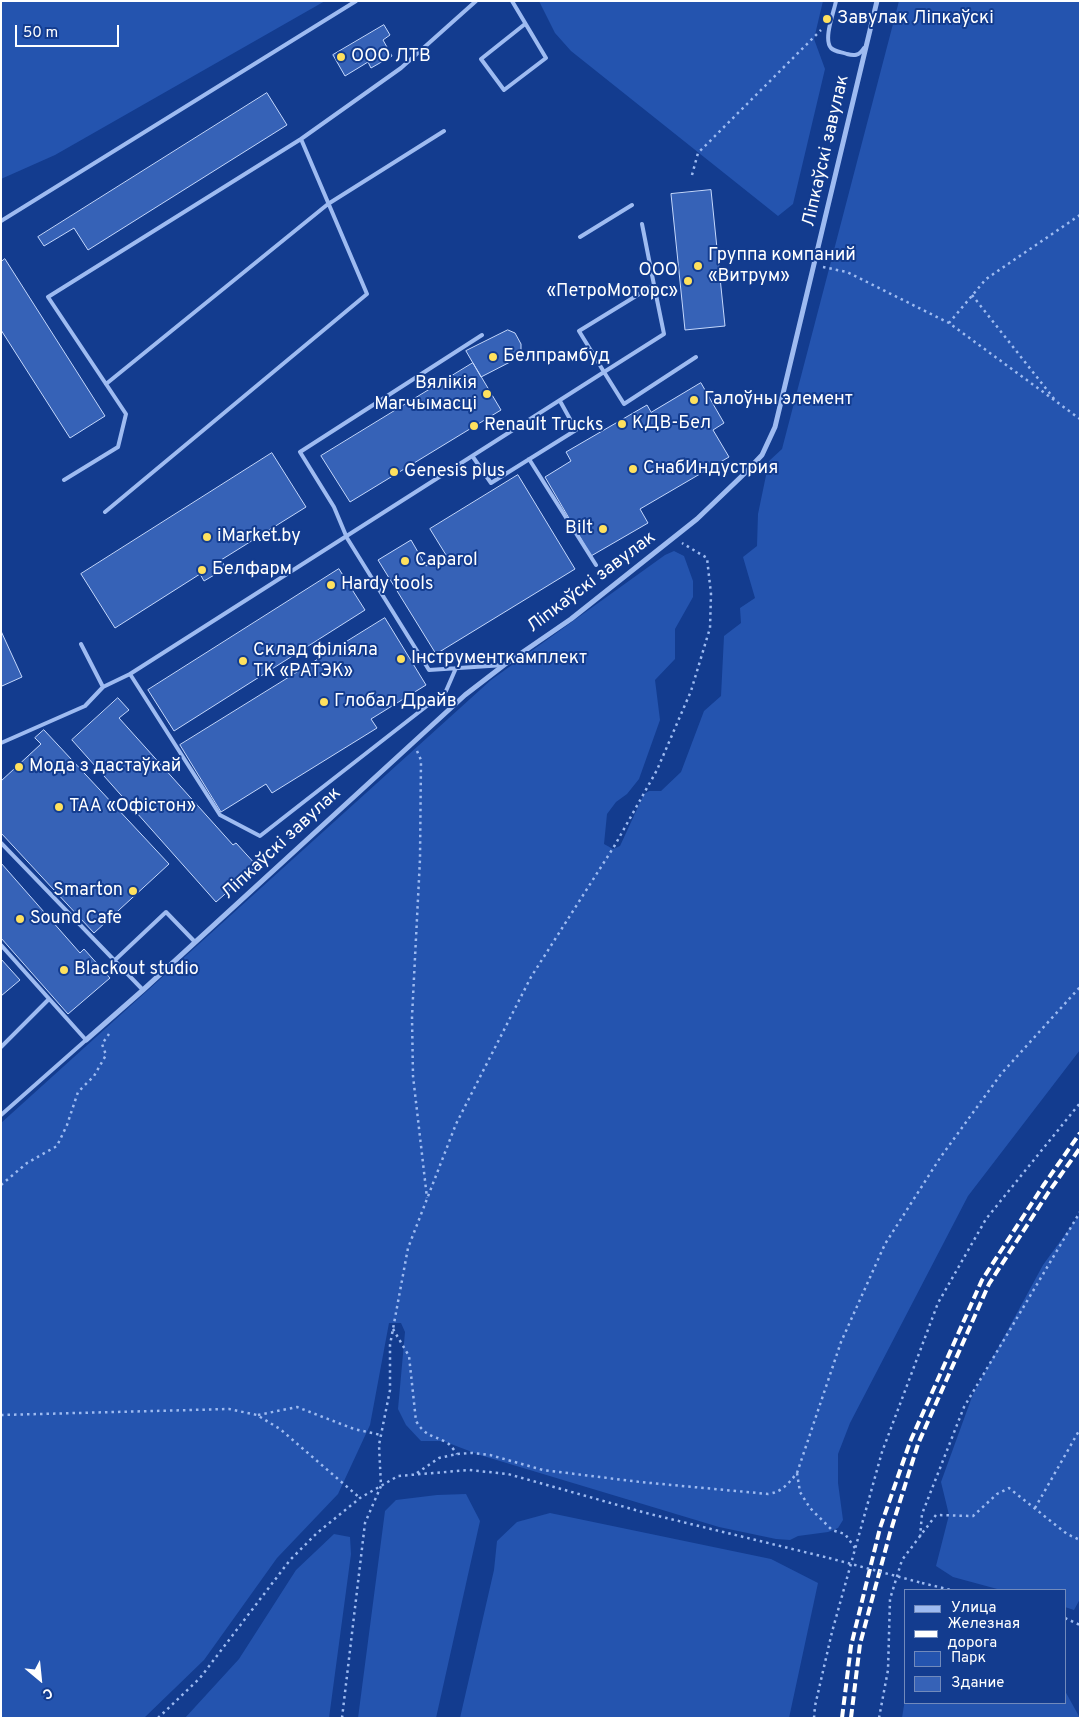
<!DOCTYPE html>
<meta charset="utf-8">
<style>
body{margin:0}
#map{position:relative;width:1081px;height:1719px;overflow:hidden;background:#133c8f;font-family:Overpass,sans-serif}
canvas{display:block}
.frame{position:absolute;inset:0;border:2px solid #fff;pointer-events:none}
.legend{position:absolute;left:904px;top:1589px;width:162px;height:115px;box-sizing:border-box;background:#133c8f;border:1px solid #718abc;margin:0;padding:6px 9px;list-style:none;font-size:15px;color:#fff}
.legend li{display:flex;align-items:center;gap:10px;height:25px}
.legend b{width:25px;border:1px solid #718abc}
.north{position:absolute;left:15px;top:1654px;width:50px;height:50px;-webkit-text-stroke:4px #133c8f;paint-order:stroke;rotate:152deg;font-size:14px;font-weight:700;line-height:20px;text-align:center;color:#fff}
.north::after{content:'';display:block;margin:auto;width:18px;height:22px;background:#fff;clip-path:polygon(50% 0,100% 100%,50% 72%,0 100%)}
.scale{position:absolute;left:15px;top:25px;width:104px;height:22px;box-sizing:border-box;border:2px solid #fff;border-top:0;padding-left:6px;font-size:15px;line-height:18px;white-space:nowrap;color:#fff;-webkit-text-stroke:4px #133c8f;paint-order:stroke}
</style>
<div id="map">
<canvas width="1081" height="1719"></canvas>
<div class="frame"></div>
<ul class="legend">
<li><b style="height:6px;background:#9ebbf1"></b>Улица</li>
<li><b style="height:6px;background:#fff"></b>Железная дорога</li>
<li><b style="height:14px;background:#2454af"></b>Парк</li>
<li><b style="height:14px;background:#3662b7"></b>Здание</li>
</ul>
<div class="north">С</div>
<div class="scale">50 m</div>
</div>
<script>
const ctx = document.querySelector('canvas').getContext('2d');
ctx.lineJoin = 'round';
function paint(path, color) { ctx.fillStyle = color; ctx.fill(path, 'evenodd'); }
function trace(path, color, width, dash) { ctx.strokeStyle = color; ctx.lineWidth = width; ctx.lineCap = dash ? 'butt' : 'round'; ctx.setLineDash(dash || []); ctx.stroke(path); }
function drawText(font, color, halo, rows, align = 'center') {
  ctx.font = font + ' Overpass,sans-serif'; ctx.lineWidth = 4; ctx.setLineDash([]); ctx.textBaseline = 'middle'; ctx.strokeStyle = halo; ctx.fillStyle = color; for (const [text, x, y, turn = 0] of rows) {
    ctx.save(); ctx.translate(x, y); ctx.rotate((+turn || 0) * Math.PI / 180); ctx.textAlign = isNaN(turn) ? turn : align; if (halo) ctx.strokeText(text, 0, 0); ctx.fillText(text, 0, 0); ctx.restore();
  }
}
paint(new Path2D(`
 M 1,1 L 325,1 L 55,155 L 1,179 Z
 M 539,1 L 823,1 L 814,39 L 825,69 L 793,204 L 778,216 L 571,51 L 555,33 Z
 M 899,1 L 1080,1 L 1080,1050 L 968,1196 L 850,1423 L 838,1454 L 838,1483 L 843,1520 L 838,1528 L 828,1532 L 798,1536 L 790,1540 L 776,1539 L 719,1527 L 480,1455 L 443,1441 L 421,1441 L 406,1425 L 398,1409 L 405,1332 L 401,1323 L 389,1323 L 370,1425 L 338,1494 L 277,1558 L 204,1660 L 144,1718 L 1,1718 L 1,1123 L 491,680 L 665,555 L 674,551 L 684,556 L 693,581 L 693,597 L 675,629 L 675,659 L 655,680 L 660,720 L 639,779 L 627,794 L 616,802 L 607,814 L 604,844 L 613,849 L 620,846 L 644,794 L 649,791 L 661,791 L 681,772 L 704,711 L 721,696 L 724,636 L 741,623 L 740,608 L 755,598 L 743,557 L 757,546 L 758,514 L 769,461 L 782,449 Z
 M 1080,1214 L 1080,1599 L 1074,1610 L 1065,1607 L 1065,1590 L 1001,1590 L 953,1577 L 936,1566 L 949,1515 L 941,1482 L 973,1394 L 1043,1265 Z
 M 466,1494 L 480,1521 L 436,1718 L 358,1718 L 385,1511 L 396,1500 L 437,1495 Z
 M 550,1513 L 771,1559 L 818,1583 L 789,1718 L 460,1718 L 494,1570 L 497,1541 L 517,1522 Z
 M 334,1534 L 350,1537 L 351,1554 L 329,1718 L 185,1718 L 239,1659 L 296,1570 Z
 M 1065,1691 L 1080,1718 L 902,1718 L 905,1699 L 905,1703 L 1065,1703 Z`), '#2454af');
const building = new Path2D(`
 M 384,25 L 390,35 L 383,40 L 392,56 L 371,68 L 368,62 L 345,76 L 333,55 Z
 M 267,93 L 287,125 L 88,250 L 74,228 L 44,246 L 38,237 Z
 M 711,190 L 725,326 L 685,330 L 671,194 Z
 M 5,259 L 105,416 L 70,438 L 1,330 L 1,262 Z
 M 508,330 L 515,333 L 521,344 L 521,353 L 512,361 L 481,377 L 466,351 Z
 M 473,363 L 501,410 L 350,502 L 321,456 Z
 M 701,383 L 724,423 L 713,430 L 729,457 L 640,509 L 648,523 L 591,556 L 545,477 L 571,461 L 566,452 L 647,405 L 651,412 Z
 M 272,453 L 306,507 L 221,560 L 226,568 L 204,581 L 200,574 L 115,628 L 81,574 Z
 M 518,475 L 575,569 L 436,654 L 378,560 L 411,540 L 426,566 L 446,555 L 430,529 Z
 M 339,569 L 365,610 L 174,731 L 148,690 Z
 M 385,618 L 426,685 L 371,719 L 377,728 L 272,793 L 266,784 L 221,812 L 180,745 Z
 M 1,631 L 22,677 L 2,686 L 1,684 Z
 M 118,698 L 129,710 L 119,718 L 233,845 L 236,843 L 257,866 L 216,902 L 72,740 Z
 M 44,730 L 169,864 L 94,933 L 1,833 L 1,781 L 41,744 L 35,738 Z
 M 1,863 L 80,953 L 84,949 L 110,978 L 68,1014 L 1,938 Z
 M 1,959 L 20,980 L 1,996 Z`);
paint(building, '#3662b7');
trace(building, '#c5d8fc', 1);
trace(new Path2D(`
 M 692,175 L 698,153 L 821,30
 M 1080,215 L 986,279 L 949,323 L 1080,419
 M 823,267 L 847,272 L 949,323
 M 972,295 L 1055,400
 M 417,751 L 421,760 L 420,859 L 412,1017 L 413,1076 L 427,1198
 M 1,1185 L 27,1163 L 57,1146 L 67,1125 L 78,1092 L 94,1076 L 106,1055 L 102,1044 L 109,1034
 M 393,1329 L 409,1356 L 416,1421 C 425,1436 432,1435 446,1442 C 450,1444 454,1450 457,1454
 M 1,1415 L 229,1409 L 257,1415 L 280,1429 L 360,1498
 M 258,1415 L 297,1407 L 354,1429 L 381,1435
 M 417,1473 L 439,1458 L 457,1454 L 472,1453 L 490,1455 L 543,1470 L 640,1482 L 768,1494 C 782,1492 788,1484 797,1473 L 800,1492 L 810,1508 L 832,1530 L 845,1534 L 855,1548
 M 797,1473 L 841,1342 L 885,1244 L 940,1158 L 1001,1074 L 1080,987
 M 1035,1508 L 1080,1429
 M 920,1537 L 922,1514 L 964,1407 L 1080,1212
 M 922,1583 L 951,1590
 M 1065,1618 L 1080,1625
 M 158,1718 L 200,1678 L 290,1560 L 317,1533 L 360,1498 L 398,1476 L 469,1470 L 508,1474 L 646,1513 L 829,1558
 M 342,1718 L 365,1523 L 381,1486 L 379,1445 L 390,1390 L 390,1345 L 408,1248 L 456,1124 L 531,977 L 615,845 L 657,770 L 691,691 L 710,628 L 711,594 L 707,558 L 682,543
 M 814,1718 L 815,1706 L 832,1632 L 882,1452 L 938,1303 L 986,1219 L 1080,1103
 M 879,1718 L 888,1670 L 890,1599 L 902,1560 L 936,1515 L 973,1516 L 997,1494 L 1009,1488 L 1067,1534 L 1080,1540`), '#9ebbf1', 2.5, [2.5, 4]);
trace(new Path2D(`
 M 512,1 L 546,58 L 504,90 L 481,59 L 525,24
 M 836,1 C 834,12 823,39 831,48 C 835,52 842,52 847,54 C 854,56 859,56 864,48
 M 1,221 L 356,1
 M 580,237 L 632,205
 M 654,285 L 664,334 L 604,372 L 624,404 L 696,357
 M 482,335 L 300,452 L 334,507 L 347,538 L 429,670 L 504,665
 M 106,384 L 328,204 L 444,131
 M 473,457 L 491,483 L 576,430 L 560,401
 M 529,459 L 596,565
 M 64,480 L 118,447 L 126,414 L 48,297 L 301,139 L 401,68 L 476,1
 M 105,512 L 367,294 L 301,139
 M 81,644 L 103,687
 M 130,674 L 220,815 L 260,836 L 446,691 L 456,668
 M 1,743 L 85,706 L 103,687 L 130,674 L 604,372 L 579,331 L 654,285 L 642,224
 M 1,843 L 143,990
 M 1,945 L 86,1040 L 1,1115
 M 115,960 L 166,912 L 195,942
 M 1,1047 L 49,999`), '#9ebbf1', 4);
trace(new Path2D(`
 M 86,1040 L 143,990 L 465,695 L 504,665 L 571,619 L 697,519 L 744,474 L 762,455 L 775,427 L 877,1`), '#9ebbf1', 5);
trace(new Path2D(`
 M 842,1718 L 851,1646 L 880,1528 L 910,1442 L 982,1280 L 1043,1186 L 1080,1133
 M 851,1718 L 860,1644 L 890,1533 L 918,1444 L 989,1284 L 1048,1193 L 1080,1148`), '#fff', 4, [9, 4]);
trace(new Path2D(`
 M 829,1558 L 922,1583`), '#9ebbf1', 2.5, [2.5, 4]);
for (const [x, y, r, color] of [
 [827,19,5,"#ffe15e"],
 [341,57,5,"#ffe15e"],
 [698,266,5,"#ffe15e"],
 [688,281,5,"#ffe15e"],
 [493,357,5,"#ffe15e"],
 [487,394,5,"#ffe15e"],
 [694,400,5,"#ffe15e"],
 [622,424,5,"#ffe15e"],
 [474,426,5,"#ffe15e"],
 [633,469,5,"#ffe15e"],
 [394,472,5,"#ffe15e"],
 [603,529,5,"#ffe15e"],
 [207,537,5,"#ffe15e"],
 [405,561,5,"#ffe15e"],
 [202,570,5,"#ffe15e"],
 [331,585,5,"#ffe15e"],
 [401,659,5,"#ffe15e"],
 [243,661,5,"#ffe15e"],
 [324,702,5,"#ffe15e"],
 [19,767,5,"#ffe15e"],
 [59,807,5,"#ffe15e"],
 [133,891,5,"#ffe15e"],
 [20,919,5,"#ffe15e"],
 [64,970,5,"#ffe15e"]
]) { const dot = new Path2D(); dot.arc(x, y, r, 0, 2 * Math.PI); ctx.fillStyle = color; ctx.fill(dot); trace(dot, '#133c8f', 2); }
drawText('18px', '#fff', '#133c8f', [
 ["Завулак Ліпкаўскі",837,19],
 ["ООО ЛТВ",351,57],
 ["Группа компаний",708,256],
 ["«Витрум»",708,277],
 ["ООО",678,271,"right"],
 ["«ПетроМоторс»",678,292,"right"],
 ["Белпрамбуд",503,357],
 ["Вялікія",477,384,"right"],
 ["Магчымасці",477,405,"right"],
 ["Галоўны элемент",704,400],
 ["КДВ-Бел",632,424],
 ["Renault Trucks",484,426],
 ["СнабИндустрия",643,469],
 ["Genesis plus",404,472],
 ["Bilt",593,529,"right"],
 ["iMarket.by",217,537],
 ["Caparol",415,561],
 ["Белфарм",212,570],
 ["Hardy tools",341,585],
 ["Склад філіяла",253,651],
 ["ТК «РАТЭК»",253,672],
 ["Інструменткамплект",411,659],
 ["Глобал Драйв",334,702],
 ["Мода з дастаўкай",29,767],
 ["ТАА «Офістон»",69,807],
 ["Smarton",123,891,"right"],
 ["Sound Cafe",30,919],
 ["Blackout studio",74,970]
], 'left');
drawText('18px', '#fff', '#133c8f', [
 ["Ліпкаўскі завулак",827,151,-77],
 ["Ліпкаўскі завулак",592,583,-37],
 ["Ліпкаўскі завулак",282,844,-43]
]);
</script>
